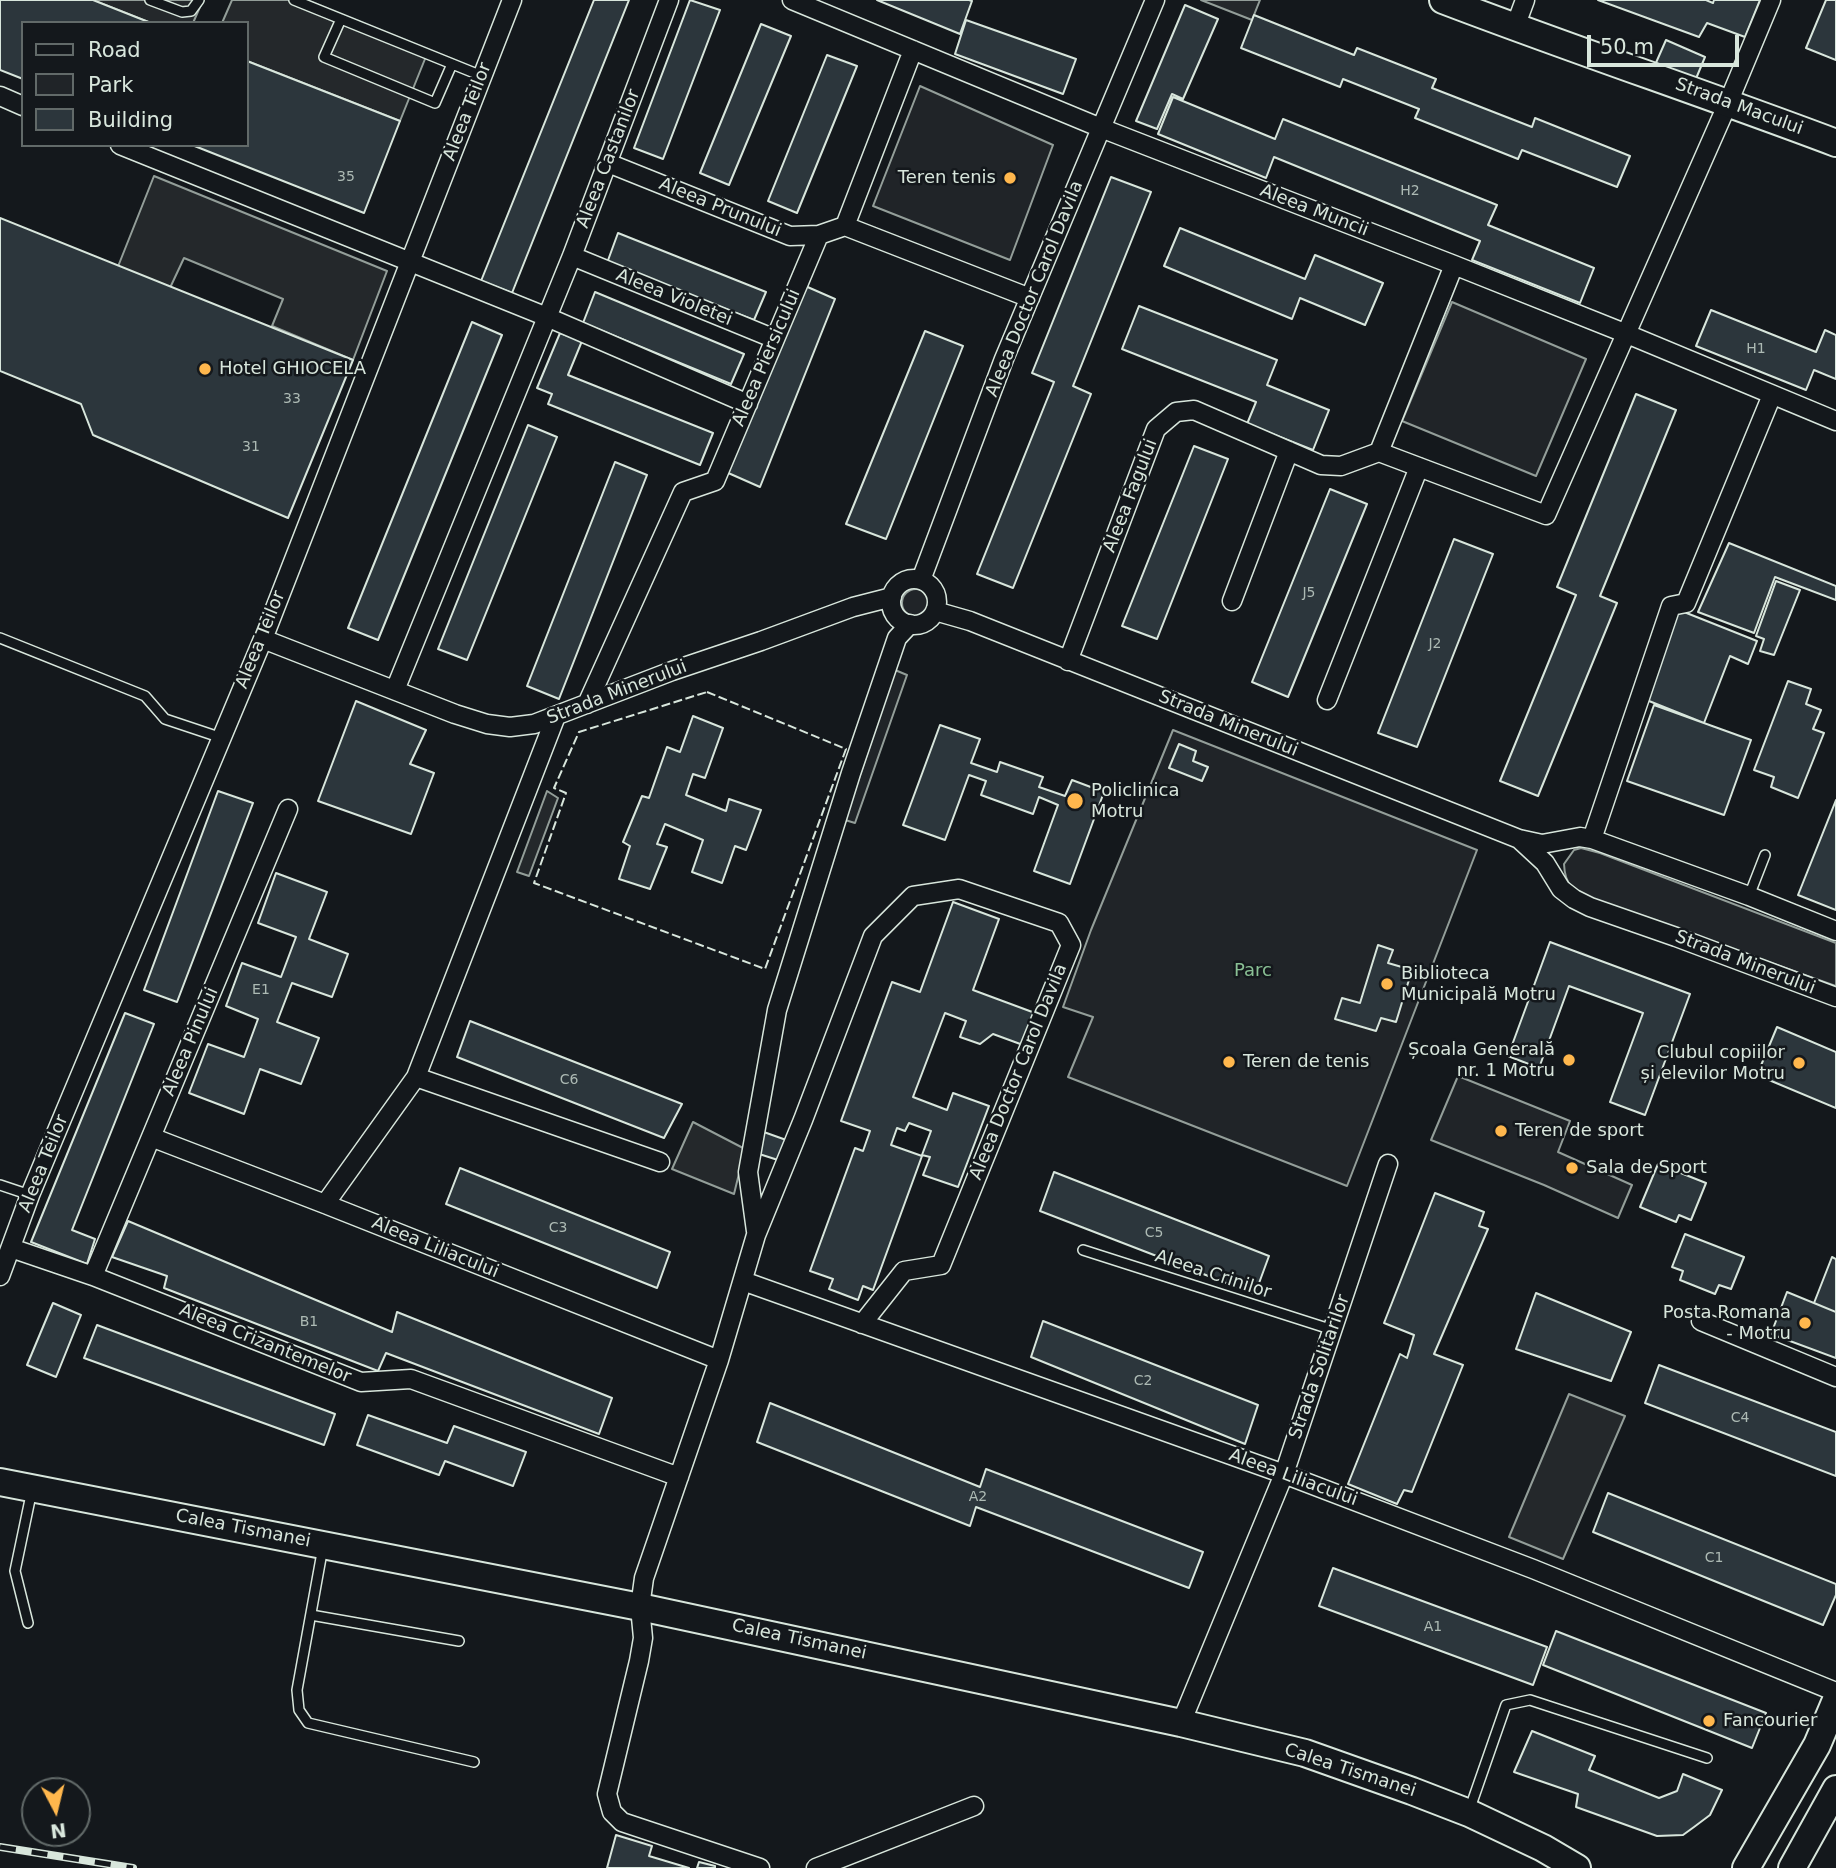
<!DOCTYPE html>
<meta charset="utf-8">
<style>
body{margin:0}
#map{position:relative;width:1836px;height:1868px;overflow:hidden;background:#14181c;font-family:"DejaVu Sans",sans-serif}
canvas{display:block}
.legend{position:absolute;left:21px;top:21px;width:228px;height:126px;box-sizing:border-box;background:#14181c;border:2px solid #626a69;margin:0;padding:9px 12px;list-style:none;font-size:21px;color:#d8e6dc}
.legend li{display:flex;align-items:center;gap:14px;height:35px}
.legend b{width:35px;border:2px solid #626a69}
.north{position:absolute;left:21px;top:1777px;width:70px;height:70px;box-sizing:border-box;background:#14181c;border:2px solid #626a69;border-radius:50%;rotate:173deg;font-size:19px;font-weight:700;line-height:28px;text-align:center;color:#d8e6dc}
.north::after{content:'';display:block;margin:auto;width:24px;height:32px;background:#ffb74d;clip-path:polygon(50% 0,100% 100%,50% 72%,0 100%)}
.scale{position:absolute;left:1587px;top:35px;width:152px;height:32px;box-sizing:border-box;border:4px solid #d8e6dc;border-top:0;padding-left:9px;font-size:21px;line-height:24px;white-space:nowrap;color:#d8e6dc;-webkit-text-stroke:5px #14181c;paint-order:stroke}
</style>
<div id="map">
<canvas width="1836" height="1868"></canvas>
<ul class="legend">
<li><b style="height:9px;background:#14181c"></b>Road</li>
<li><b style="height:19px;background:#202428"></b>Park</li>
<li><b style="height:19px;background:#2c363c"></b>Building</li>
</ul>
<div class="north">N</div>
<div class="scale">50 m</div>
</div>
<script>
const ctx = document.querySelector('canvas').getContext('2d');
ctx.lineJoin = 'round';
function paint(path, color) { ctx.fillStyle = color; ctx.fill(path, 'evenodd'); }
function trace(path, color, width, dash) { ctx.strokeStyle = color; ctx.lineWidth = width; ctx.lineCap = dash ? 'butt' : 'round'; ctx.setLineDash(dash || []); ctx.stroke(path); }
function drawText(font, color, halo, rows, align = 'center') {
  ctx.font = font + ' "DejaVu Sans",sans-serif'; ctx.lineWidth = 5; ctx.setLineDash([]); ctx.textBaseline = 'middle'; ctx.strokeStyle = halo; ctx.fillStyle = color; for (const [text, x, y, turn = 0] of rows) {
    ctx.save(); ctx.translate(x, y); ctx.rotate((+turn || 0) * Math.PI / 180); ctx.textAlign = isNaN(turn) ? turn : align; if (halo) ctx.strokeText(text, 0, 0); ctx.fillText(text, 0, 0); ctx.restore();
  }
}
const green = new Path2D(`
 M 920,86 L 1053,145 L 1010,260 L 873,206 Z
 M 1452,302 L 1586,359 L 1536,476 L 1402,421 Z
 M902 603a14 14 0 1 1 28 0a14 14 0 1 1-28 0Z
 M 895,670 L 907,675 L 855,823 L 845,820 Z
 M 1173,730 L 1477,850 L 1347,1186 L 1068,1077 L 1093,1017 L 1063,1007 L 1091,930 Z
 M 1581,848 L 1600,853 L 1836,943 L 1836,986 L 1597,901 C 1576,891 1565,889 1564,864 L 1574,850 Z
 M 1458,1076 L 1570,1121 L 1558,1152 L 1632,1185 L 1618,1218 L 1544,1185 L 1431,1140 Z`);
paint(green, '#202428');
trace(green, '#939e99', 2);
const parking = new Path2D(`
 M 93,0 L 203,0 L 193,23 L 151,23 Z
 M 232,0 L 294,0 L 427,54 L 400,121 L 247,61 L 247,23 L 222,23 Z
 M 1201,0 L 1260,0 L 1252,20 Z
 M 154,176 L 387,271 L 353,360 L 272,326 L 283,299 L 184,258 L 169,290 L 117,269 Z
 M 547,791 L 558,798 L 529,876 L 517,872 Z
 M 693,1122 L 745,1149 L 734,1194 L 672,1169 Z
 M 1569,1394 L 1625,1416 L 1563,1559 L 1509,1537 Z`);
paint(parking, '#24282b');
trace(parking, '#939e99', 2);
const building = new Path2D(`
 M 0,0 L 93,0 L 151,23 L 23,23 L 23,79 L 0,70 Z
 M 594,0 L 629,0 L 512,293 L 481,281 Z
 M 690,0 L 720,10 L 663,159 L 634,148 Z
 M 877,0 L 969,0 L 972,1 L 960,34 Z
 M 1598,0 L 1706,0 L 1713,3 L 1714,0 L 1760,0 L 1745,37 L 1707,23 L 1699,37 Z
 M 1826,0 L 1836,0 L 1836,60 L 1806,48 Z
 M 1185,5 L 1218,19 L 1183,99 L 1172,94 L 1157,129 L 1136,121 Z
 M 1254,15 L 1354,55 L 1357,48 L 1436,79 L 1432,88 L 1532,127 L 1535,118 L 1630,156 L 1617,187 L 1522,150 L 1518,159 L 1415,118 L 1419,109 L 1343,79 L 1340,87 L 1241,48 Z
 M 966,20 L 1076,59 L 1063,94 L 955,54 Z
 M 761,24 L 791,36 L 729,185 L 700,173 Z
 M 1666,40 L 1705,57 L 1695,81 L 1655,65 Z
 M 827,55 L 857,66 L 797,213 L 768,201 Z
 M 247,61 L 400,121 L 364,213 L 192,145 L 247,145 Z
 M 1173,97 L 1275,139 L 1283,119 L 1497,205 L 1488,225 L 1594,268 L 1580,303 L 1472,260 L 1480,241 L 1274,157 L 1266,178 L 1158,134 Z
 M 1111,177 L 1151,192 L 1073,386 L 1091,394 L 1013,588 L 977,574 L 1054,382 L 1032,373 Z
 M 0,218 L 353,360 L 288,518 L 93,435 L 81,404 L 0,371 Z
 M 1180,228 L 1305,279 L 1315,255 L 1383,283 L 1365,325 L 1300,298 L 1292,319 L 1164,266 Z
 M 618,233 L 766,292 L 754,320 L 607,263 Z
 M 803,285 L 835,299 L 760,487 L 726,472 Z
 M 595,292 L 744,354 L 731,384 L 583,323 Z
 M 1139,306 L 1277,360 L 1267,385 L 1329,410 L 1313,450 L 1247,424 L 1256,402 L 1122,349 Z
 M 1711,310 L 1816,352 L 1825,330 L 1836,335 L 1836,379 L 1814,370 L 1806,390 L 1696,346 Z
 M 472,322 L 502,335 L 378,640 L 348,628 Z
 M 925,331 L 963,346 L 886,539 L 846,524 Z
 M 560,333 L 582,341 L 568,375 L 713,433 L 700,465 L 548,404 L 552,394 L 537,388 Z
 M 1636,394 L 1676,410 L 1600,596 L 1617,603 L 1538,796 L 1500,781 L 1576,595 L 1557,587 Z
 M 528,425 L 557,437 L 467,660 L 438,649 Z
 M 1194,446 L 1228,459 L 1157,639 L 1122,626 Z
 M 615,462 L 647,475 L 559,699 L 527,686 Z
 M 1330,489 L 1367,504 L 1288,697 L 1252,682 Z
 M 1454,539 L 1493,554 L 1417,747 L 1378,733 Z
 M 1729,543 L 1836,586 L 1836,600 L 1775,577 L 1754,633 L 1698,612 Z
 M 1776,581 L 1800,590 L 1774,655 L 1760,651 L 1764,639 L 1756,636 Z
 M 1679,610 L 1757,641 L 1748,664 L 1730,656 L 1704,723 L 1644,699 Z
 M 1788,681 L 1811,689 L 1806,704 L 1821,710 L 1813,729 L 1824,733 L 1798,798 L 1771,787 L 1774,777 L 1754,770 Z
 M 356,701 L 426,730 L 410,764 L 434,773 L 411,834 L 318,801 Z
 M 1654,705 L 1751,740 L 1724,815 L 1627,781 Z
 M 693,716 L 723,728 L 705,778 L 693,774 L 686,795 L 726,811 L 729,799 L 761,810 L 746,850 L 735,846 L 722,883 L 692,872 L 703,840 L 665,824 L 657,844 L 667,847 L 650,889 L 619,879 L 630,846 L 623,842 L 642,796 L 649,798 L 667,747 L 680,752 Z
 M 940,725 L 980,739 L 971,763 L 997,772 L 1000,762 L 1043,777 L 1039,787 L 1065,796 L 1072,780 L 1104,792 L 1070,884 L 1034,871 L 1058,805 L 1039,797 L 1033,814 L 981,795 L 986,781 L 969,775 L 945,840 L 903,825 Z
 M 1179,744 L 1196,751 L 1193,761 L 1208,767 L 1202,781 L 1169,768 Z
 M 218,791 L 253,803 L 177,1002 L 144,990 Z
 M 1836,800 L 1836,910 L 1798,895 Z
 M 276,873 L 327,892 L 309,939 L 348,954 L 332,997 L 292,983 L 277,1022 L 319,1038 L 301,1084 L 260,1069 L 244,1114 L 189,1093 L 208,1044 L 244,1057 L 258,1019 L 226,1006 L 242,963 L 281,977 L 296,937 L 258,923 Z
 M 953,902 L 999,919 L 973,990 L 1035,1013 L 1023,1045 L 993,1034 L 980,1044 L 960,1037 L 966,1021 L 945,1013 L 913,1097 L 947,1110 L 953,1093 L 989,1106 L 958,1187 L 923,1175 L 930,1157 L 922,1155 L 931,1131 L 909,1123 L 905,1131 L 897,1128 L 891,1145 L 922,1156 L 873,1290 L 863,1286 L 858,1300 L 829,1289 L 833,1279 L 810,1271 L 855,1148 L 863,1151 L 870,1131 L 841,1121 L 892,982 L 920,992 Z
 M 1550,942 L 1690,994 L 1645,1115 L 1610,1102 L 1643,1013 L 1569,986 L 1539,1068 L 1508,1056 Z
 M 1378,945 L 1393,950 L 1388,963 L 1412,970 L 1396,1022 L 1381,1018 L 1376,1031 L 1335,1019 L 1342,998 L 1360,1003 Z
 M 125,1013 L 154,1024 L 72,1230 L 95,1239 L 87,1264 L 31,1242 Z
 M 470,1021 L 682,1104 L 664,1138 L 457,1057 Z
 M 1777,1027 L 1836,1052 L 1836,1108 L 1757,1075 Z
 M 761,1131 L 789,1141 L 781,1161 L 753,1152 Z
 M 1658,1164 L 1706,1183 L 1691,1220 L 1679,1215 L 1676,1222 L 1640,1207 Z
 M 460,1168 L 670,1252 L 657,1288 L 446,1204 Z
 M 1054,1172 L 1269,1256 L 1255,1294 L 1040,1211 Z
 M 1435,1193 L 1484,1212 L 1479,1226 L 1488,1229 L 1434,1354 L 1463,1365 L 1412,1492 L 1404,1490 L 1397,1504 L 1348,1484 L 1400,1354 L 1407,1358 L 1414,1335 L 1384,1323 Z
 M 128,1221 L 392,1332 L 397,1312 L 612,1398 L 599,1434 L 386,1353 L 378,1371 L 164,1288 L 167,1276 L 112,1257 Z
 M 1685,1234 L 1744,1257 L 1731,1289 L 1719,1285 L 1715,1294 L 1680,1280 L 1683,1271 L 1672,1267 Z
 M 1832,1257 L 1836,1259 L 1836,1312 L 1814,1303 Z
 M 1787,1292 L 1836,1312 L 1836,1358 L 1771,1334 Z
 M 1536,1293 L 1631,1332 L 1611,1381 L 1516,1349 Z
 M 53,1303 L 81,1315 L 56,1377 L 27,1365 Z
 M 1043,1321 L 1258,1405 L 1245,1444 L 1031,1357 Z
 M 97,1325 L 335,1414 L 324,1445 L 84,1358 Z
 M 1659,1365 L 1836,1432 L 1836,1476 L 1645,1403 Z
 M 770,1403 L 980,1487 L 986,1469 L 1203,1552 L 1189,1588 L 976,1507 L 970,1526 L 757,1442 Z
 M 368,1415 L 447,1443 L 454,1426 L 526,1452 L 513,1486 L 445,1461 L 439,1475 L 357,1445 Z
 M 1608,1493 L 1836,1584 L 1836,1595 L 1823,1625 L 1593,1532 Z
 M 1333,1568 L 1547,1647 L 1533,1685 L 1319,1606 Z
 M 1556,1631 L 1766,1713 L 1752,1748 L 1543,1665 Z
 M 1532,1731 L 1595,1756 L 1589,1770 L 1659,1798 L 1677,1791 L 1683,1774 L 1722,1790 L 1710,1815 L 1694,1827 L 1683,1835 L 1657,1836 L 1576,1807 L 1578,1794 L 1514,1772 Z
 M 616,1835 L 652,1846 L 649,1856 L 689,1868 L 607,1868 Z
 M 699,1862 L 715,1866 L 715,1868 L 697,1868 Z`);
paint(building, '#2c363c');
trace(building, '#d8e6dc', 2);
const lane = new Path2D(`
 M 150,0 L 182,12 L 191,11 L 199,0
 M 294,0 L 482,76
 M 341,19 L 324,57 L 435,103 L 452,64
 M 0,638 L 145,696 L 165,719 L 222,738
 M 1749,896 L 1765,855
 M 0,1185 L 30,1195
 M 1083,1250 L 1333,1330
 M 323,1547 L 297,1690 L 299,1710 L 308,1723 L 474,1762
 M 311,1615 L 459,1641
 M 28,1623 L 15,1571 L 32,1490
 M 1469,1811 L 1506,1705 L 1530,1700 L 1707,1758`);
const street = new Path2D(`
 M 792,0 L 1101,128 L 1454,265 L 1627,334 L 1836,421
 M 1515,27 L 1525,0
 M 0,96 L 23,106
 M 120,145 L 547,317 L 748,404
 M 608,163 L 790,236 L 819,235 L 845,226 L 1030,298
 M 845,226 L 913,50
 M 572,256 L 775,339
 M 1379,452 L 1546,515 L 1728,103 L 1771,0
 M891 602a23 23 0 1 1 46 0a23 23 0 1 1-46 0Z
 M 921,580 L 1004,359 L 1155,0
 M 1232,601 L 1289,451
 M 935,611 L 970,621 L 1519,839 L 1542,844 L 1580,837 L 1592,839 L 1749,896 L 1836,931
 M 263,639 L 455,714 L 487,724 L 510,727 L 534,724 L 672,671 L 761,641 L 853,607 L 892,597
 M 1068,661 L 1156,429 L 1176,412 L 1194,410 L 1321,465 L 1341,466 L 1379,452 L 1454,265
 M 395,690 L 572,256 L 669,0
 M 1327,700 L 1419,467
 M 587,704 L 683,492 L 715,481 L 819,235
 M 1519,839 L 1545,863 L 1561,889 L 1574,899 L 1590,907 L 1676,937 L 1836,997
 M 1592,839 L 1671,606 L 1686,603 L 1772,395
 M 416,1077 L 660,1162
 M 151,1137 L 325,1204 L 719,1360
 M 325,1204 L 416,1077 L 556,716
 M 756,1231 L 748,1172 L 777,1010 L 851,773 L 897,638 L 910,624
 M 11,1248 L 93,1276 L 361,1382 L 411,1379 L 679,1477
 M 0,1276 L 30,1195 L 263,639 L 512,0
 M 93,1276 L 288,809
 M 743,1281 L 1284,1474 L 1533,1569 L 1836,1692
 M 1701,1321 L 1836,1377
 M 1181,1723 L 1284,1474 L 1388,1164
 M 760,1868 L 622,1822 L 612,1812 L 607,1794 L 639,1661 L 643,1638 L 640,1607 L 644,1578 L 719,1360 L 756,1235 L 803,1120 L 873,936 L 913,896 L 959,889 L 1059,923 L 1071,945 L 941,1265 L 904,1271 L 862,1324
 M 816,1868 L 974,1806`);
const secondary = new Path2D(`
 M 1443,0 C 1574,50 1706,94 1836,143
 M 0,1482 L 640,1607 L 1181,1723 L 1305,1753 L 1412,1791 L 1469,1813 L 1543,1848 L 1577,1868
 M 1746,1868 L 1817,1745 L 1836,1700
 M 1792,1868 L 1836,1789`);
trace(lane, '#d8e6dc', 12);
trace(street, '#d8e6dc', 21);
trace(secondary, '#d8e6dc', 30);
trace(lane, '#14181c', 9);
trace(street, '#14181c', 18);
trace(secondary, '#14181c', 26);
const rail = new Path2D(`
 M 0,1847 L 133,1868`);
trace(rail, '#d8e6dc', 8);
trace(rail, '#14181c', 5, [16]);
trace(new Path2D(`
 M 707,692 L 846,749 L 765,969 L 534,883 L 566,793 L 554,788 L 579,732 Z`), '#d8e6dc', 2, [9, 3.5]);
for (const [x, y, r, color] of [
 [1010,178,7,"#ffb74d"],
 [205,369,7,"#ffb74d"],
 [1075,801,9,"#ffb74d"],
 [1387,984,7,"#ffb74d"],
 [1569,1060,7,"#ffb74d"],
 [1229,1062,7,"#ffb74d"],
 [1799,1063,7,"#ffb74d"],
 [1501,1131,7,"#ffb74d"],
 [1572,1168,7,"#ffb74d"],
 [1805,1323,7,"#ffb74d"],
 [1709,1721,7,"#ffb74d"]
]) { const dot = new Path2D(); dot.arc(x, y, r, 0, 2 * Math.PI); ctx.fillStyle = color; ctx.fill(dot); trace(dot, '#14181c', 2.5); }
drawText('14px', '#adbab4', null, [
 ["35",346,177],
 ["H2",1410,191],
 ["H1",1756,349],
 ["33",292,399],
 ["31",251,447],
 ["J5",1309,593],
 ["J2",1435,644],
 ["E1",261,990],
 ["C6",569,1080],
 ["C3",558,1228],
 ["C5",1154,1233],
 ["B1",309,1322],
 ["C2",1143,1381],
 ["C4",1740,1418],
 ["A2",978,1497],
 ["C1",1714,1558],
 ["A1",1433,1627]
]);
drawText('18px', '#d8e6dc', '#14181c', [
 ["Strada Macului",1739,107,20],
 ["Aleea Teilor",468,112,-69],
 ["Aleea Castanilor",609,159,-69],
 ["Aleea Prunului",720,208,22],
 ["Aleea Muncii",1314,211,21],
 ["Aleea Doctor Carol Davila",1035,289,-68],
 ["Aleea Violetei",674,298,22],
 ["Aleea Piersicului",767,358,-67],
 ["Aleea Fagului",1131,496,-69],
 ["Aleea Teilor",261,640,-68],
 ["Strada Minerului",617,693,-21],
 ["Strada Minerului",1228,724,22],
 ["Strada Minerului",1745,963,21],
 ["Aleea Pinului",191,1042,-67],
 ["Aleea Doctor Carol Davila",1019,1072,-68],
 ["Aleea Teilor",44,1164,-68],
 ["Aleea Liliacului",435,1248,22],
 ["Aleea Crinilor",1213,1275,18],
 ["Aleea Crizantemelor",265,1344,22],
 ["Strada Solitarilor",1320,1367,-71],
 ["Aleea Liliacului",1293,1478,20],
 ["Calea Tismanei",243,1529,11],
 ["Calea Tismanei",799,1640,12],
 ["Calea Tismanei",1350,1771,18]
]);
drawText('18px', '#d8e6dc', '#14181c', [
 ["Teren tenis",996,178,"right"],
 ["Hotel GHIOCELA",219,369],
 ["Policlinica",1091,791],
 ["Motru",1091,812],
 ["Biblioteca",1401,974],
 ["Municipală Motru",1401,995],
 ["Școala Generală",1555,1050,"right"],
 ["nr. 1 Motru",1555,1071,"right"],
 ["Clubul copiilor",1785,1053,"right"],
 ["și elevilor Motru",1785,1074,"right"],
 ["Teren de tenis",1243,1062],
 ["Teren de sport",1515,1131],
 ["Sala de Sport",1586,1168],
 ["Posta Romana",1791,1313,"right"],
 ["- Motru",1791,1334,"right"],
 ["Fancourier",1723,1721]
], 'left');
drawText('18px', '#8ac095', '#14181c', [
 ["Parc",1253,971]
]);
</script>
